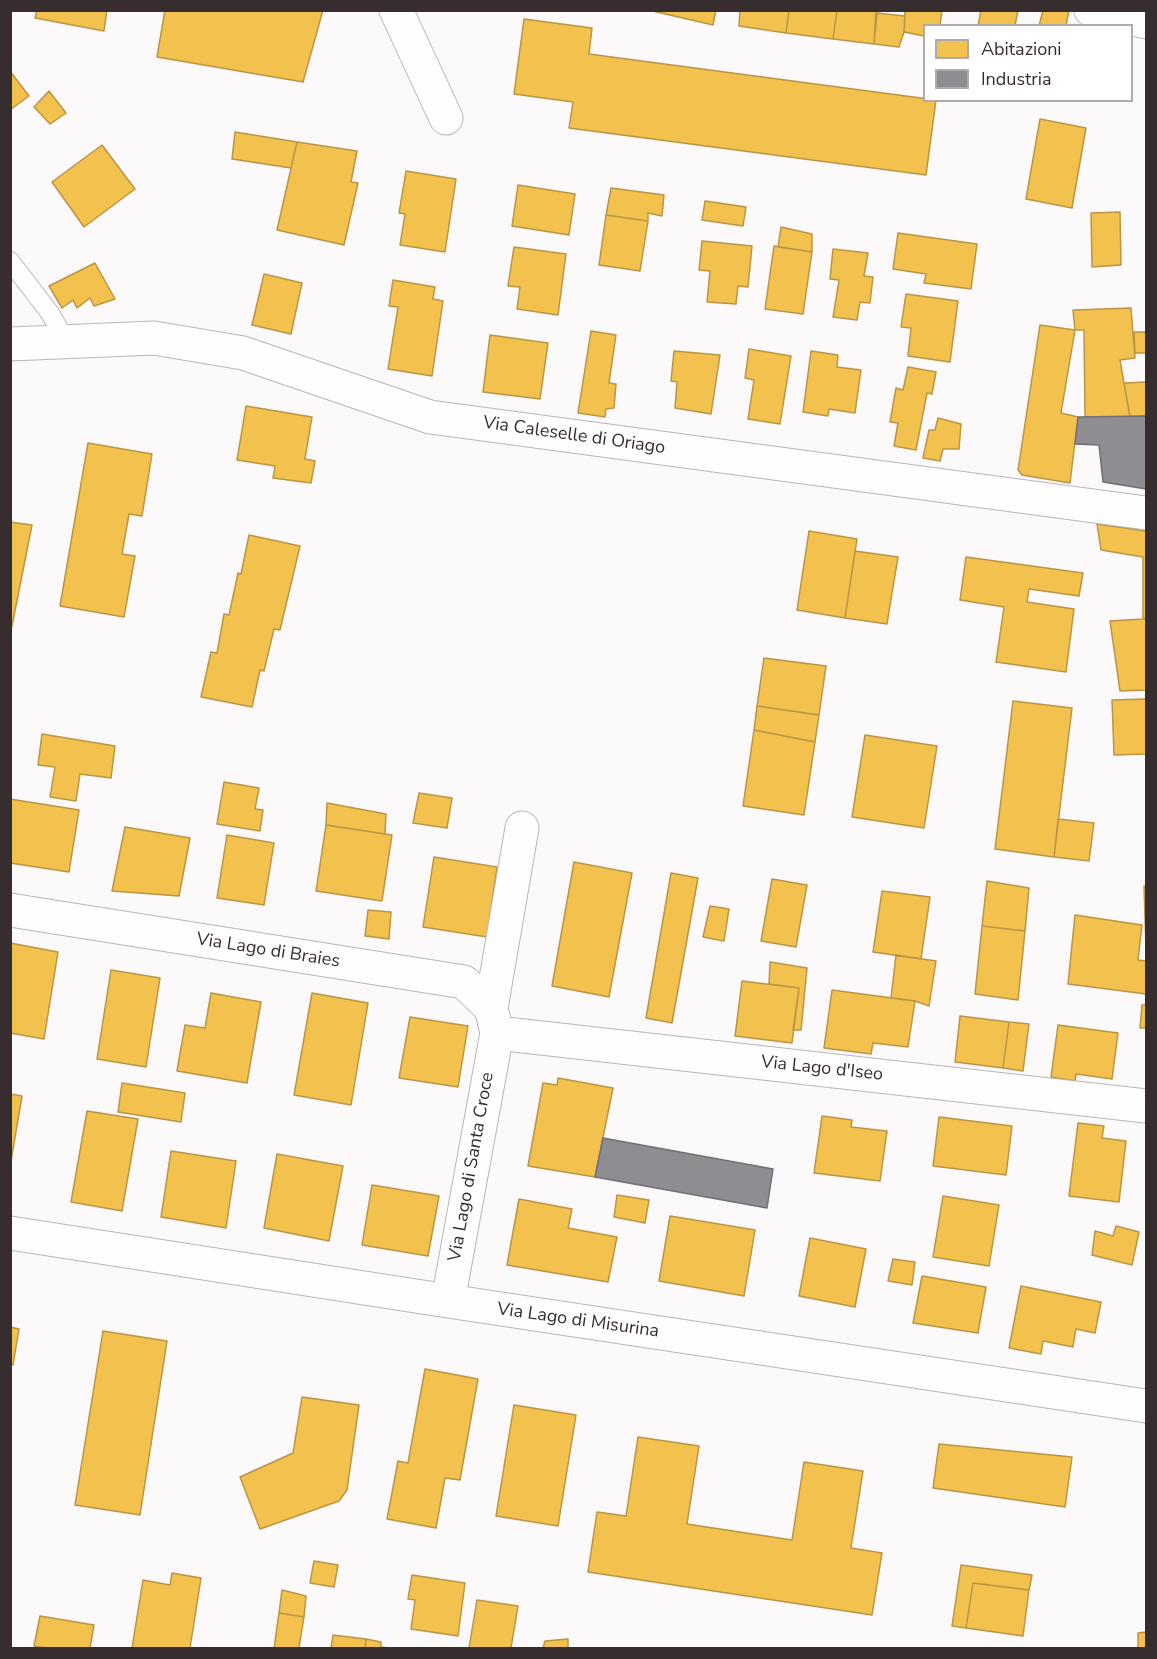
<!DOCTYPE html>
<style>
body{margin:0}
#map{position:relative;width:1157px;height:1659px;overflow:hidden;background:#fcf9fa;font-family:"Nunito Sans",sans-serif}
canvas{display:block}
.frame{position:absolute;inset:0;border:12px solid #372d2f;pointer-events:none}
.legend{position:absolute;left:923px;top:24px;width:210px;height:78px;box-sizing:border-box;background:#fff;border:2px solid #afabac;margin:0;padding:8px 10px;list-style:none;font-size:18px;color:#372d2f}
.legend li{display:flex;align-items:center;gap:12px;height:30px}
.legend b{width:30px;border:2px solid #afabac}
</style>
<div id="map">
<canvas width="1157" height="1659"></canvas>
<div class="frame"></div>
<ul class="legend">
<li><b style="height:16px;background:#f2c14e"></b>Abitazioni</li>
<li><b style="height:16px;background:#8d8d92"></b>Industria</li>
</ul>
</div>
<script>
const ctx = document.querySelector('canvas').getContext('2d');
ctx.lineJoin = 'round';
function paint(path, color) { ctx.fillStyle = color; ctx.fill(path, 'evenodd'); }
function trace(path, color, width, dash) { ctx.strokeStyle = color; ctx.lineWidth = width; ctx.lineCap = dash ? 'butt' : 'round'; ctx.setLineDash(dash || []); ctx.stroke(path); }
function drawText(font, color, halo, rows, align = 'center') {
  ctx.font = font + ' "Nunito Sans",sans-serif'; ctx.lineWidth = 6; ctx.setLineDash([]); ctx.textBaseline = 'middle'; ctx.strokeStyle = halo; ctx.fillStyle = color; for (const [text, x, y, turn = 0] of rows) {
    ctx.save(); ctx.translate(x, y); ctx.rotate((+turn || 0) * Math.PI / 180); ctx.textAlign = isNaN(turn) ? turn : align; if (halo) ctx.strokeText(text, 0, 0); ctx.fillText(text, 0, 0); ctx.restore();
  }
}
const homes = new Path2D(`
 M 37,10 L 107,10 L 104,31 L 35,18 Z
 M 165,10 L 323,10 L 303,82 L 157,57 Z
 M 648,10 L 716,10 L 713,25 Z
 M 740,10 L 789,10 L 786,33 L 739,26 Z
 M 789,10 L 837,10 L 833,39 L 786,33 Z
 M 837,10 L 876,10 L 874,44 L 833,39 Z
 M 905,10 L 942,10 L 940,26 L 924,26 L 924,36 L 904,32 Z
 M 981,10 L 1018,10 L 1015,26 L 978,26 Z
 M 1043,10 L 1069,10 L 1066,26 L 1039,26 Z
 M 877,13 L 905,16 L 904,32 L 899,47 L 874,44 Z
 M 524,19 L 592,28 L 589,54 L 936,100 L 926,175 L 569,128 L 573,102 L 514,94 Z
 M 10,71 L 29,96 L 10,110 Z
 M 49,91 L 66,113 L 50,124 L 34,107 Z
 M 1040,119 L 1086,128 L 1072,208 L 1026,199 Z
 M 235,132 L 297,142 L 291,168 L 232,159 Z
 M 297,142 L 357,151 L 351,182 L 358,183 L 344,245 L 277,230 Z
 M 102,145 L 135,189 L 84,227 L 52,182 Z
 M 406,171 L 456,179 L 445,252 L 400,245 L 405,214 L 399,213 Z
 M 518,185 L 575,194 L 569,235 L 512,226 Z
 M 611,188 L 664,195 L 662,216 L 648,213 L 648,221 L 606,215 Z
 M 705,201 L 746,207 L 743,226 L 702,220 Z
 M 1120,212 L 1121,265 L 1092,267 L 1091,213 Z
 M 606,215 L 648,221 L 640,271 L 599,265 Z
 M 781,227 L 812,234 L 812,252 L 778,247 Z
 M 898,233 L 977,244 L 971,289 L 924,283 L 926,274 L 893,269 Z
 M 702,241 L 752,246 L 748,287 L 738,286 L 736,304 L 707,302 L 710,271 L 699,270 Z
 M 774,246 L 812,252 L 803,314 L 765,309 Z
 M 514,247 L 566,254 L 558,315 L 517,309 L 520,287 L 508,286 Z
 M 833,249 L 868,253 L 864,276 L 873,277 L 870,303 L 860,302 L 857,320 L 833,317 L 839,280 L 830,279 Z
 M 95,263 L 115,299 L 94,306 L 90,298 L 77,308 L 73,300 L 62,308 L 49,286 Z
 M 264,274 L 302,283 L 291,334 L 252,325 Z
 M 393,280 L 435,287 L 433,299 L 443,301 L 432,376 L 388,369 L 398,307 L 389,306 Z
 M 906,294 L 958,301 L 950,362 L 908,356 L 911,328 L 901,327 Z
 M 1131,308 L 1135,358 L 1120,360 L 1130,417 L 1085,417 L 1084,330 L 1075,330 L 1073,310 Z
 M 1040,325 L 1075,330 L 1061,413 L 1078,417 L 1070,483 L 1022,475 L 1018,470 Z
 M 591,331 L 616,335 L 609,383 L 616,384 L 614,408 L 606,409 L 605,417 L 578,413 Z
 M 1134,332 L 1146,332 L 1146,353 L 1135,353 Z
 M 490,335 L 548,343 L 540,399 L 483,392 Z
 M 749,349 L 791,356 L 780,424 L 748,419 L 754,380 L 745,378 Z
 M 674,351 L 720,355 L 711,414 L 675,408 L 677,382 L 671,381 Z
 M 811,351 L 838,355 L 837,367 L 861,370 L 855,413 L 829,409 L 828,416 L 803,412 Z
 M 908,367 L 936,372 L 932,394 L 927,393 L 916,450 L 894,446 L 898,423 L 890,422 L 896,388 L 903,390 Z
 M 1146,382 L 1146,416 L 1130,417 L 1124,383 Z
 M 246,406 L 312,417 L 305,459 L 315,461 L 311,483 L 273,478 L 275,466 L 237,460 Z
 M 938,418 L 961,424 L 959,449 L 943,449 L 940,461 L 923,458 L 929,430 L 935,430 Z
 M 88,443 L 152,454 L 142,516 L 129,514 L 122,554 L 135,556 L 124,617 L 60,606 Z
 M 10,522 L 32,525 L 10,636 Z
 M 1097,524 L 1146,531 L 1146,619 L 1143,619 L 1143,557 L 1101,550 Z
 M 809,531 L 857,539 L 845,618 L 797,610 Z
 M 249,535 L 300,546 L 280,630 L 274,629 L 264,671 L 260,670 L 252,707 L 201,697 L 211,652 L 217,653 L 224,614 L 229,615 L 238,573 L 241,574 Z
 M 855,551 L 898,557 L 887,624 L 845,618 Z
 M 966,557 L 1083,573 L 1079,596 L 1029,589 L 1027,602 L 1074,609 L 1066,672 L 996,662 L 1004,607 L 960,600 Z
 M 1143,619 L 1146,619 L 1146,690 L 1120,691 L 1110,621 Z
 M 764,658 L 826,666 L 819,715 L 757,706 Z
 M 1146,699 L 1146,754 L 1114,755 L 1112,700 Z
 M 1013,701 L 1072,708 L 1054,857 L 995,849 Z
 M 757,706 L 819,715 L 815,742 L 754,730 Z
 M 754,730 L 815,742 L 804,815 L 743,806 Z
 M 42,734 L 115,746 L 111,778 L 80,774 L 76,801 L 50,797 L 55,767 L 38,765 Z
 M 865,735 L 937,746 L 924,828 L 852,817 Z
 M 224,782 L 259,788 L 255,809 L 263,810 L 260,831 L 217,824 Z
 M 419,793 L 452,798 L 447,828 L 413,823 Z
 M 10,799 L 79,810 L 69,872 L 10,863 Z
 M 327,803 L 386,814 L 385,834 L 326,825 Z
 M 1058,819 L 1094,823 L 1089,861 L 1054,857 Z
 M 326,825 L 392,835 L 382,901 L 316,891 Z
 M 125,827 L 190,838 L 179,896 L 112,891 Z
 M 227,835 L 274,843 L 264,905 L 217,898 Z
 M 434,857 L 497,867 L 487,937 L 423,927 Z
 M 574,862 L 632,873 L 609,997 L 552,986 Z
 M 671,873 L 698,878 L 672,1023 L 646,1018 Z
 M 772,879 L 807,885 L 796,947 L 761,941 Z
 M 987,881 L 1029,888 L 1025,931 L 982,926 Z
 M 1144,886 L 1146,886 L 1146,949 Z
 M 882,891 L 930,897 L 921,959 L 873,952 Z
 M 710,906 L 729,909 L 724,941 L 703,937 Z
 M 368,910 L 391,912 L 389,939 L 365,936 Z
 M 1075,915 L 1142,925 L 1138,960 L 1146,961 L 1146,994 L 1068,984 Z
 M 982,926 L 1025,931 L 1018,1000 L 975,994 Z
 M 10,943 L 58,952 L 44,1039 L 10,1033 Z
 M 896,955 L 936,961 L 929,1006 L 915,1001 L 891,998 Z
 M 770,962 L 807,968 L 801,1030 L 793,1030 L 799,988 L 769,984 Z
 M 111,970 L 160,978 L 146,1067 L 97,1059 Z
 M 742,981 L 799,988 L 792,1043 L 735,1036 Z
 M 832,990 L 915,1001 L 908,1047 L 873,1043 L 871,1054 L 824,1048 Z
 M 211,993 L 261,1002 L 247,1083 L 177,1071 L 185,1025 L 205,1028 Z
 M 312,993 L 368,1003 L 351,1105 L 294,1095 Z
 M 1142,1005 L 1146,1005 L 1146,1028 L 1140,1028 Z
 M 960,1016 L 1009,1022 L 1003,1068 L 955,1062 Z
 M 410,1017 L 468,1026 L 458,1087 L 399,1078 Z
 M 1009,1022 L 1029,1024 L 1023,1071 L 1003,1068 Z
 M 1058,1025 L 1118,1033 L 1112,1079 L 1076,1074 L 1075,1081 L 1051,1077 Z
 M 558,1078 L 613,1088 L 595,1177 L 528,1166 L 543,1083 L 557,1085 Z
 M 122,1083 L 185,1093 L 181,1122 L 118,1112 Z
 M 10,1094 L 22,1096 L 10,1167 Z
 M 87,1111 L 138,1119 L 122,1211 L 71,1202 Z
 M 822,1116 L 852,1120 L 851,1127 L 887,1131 L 880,1181 L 814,1173 Z
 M 939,1117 L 1012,1126 L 1006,1175 L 933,1166 Z
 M 1078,1123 L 1104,1126 L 1102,1138 L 1126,1141 L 1119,1202 L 1069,1196 Z
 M 171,1151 L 236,1161 L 226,1228 L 161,1217 Z
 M 277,1154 L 343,1166 L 329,1241 L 264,1228 Z
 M 372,1185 L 439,1196 L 428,1256 L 362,1245 Z
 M 617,1195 L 649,1200 L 645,1223 L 614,1217 Z
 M 943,1196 L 999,1205 L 989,1266 L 933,1257 Z
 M 519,1199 L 572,1209 L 568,1228 L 617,1237 L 608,1282 L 507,1265 Z
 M 670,1216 L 755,1230 L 744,1296 L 659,1281 Z
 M 1116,1226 L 1139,1232 L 1132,1265 L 1092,1255 L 1095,1231 L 1113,1236 Z
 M 810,1238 L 866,1249 L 855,1307 L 799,1296 Z
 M 893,1259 L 915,1262 L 912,1285 L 888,1281 Z
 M 922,1276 L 986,1287 L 978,1333 L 913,1323 Z
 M 1021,1286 L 1101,1302 L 1095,1333 L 1076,1329 L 1073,1347 L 1043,1341 L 1041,1354 L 1009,1348 Z
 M 10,1327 L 19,1329 L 13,1365 L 10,1364 Z
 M 103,1331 L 167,1341 L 140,1515 L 75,1505 Z
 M 425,1369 L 478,1379 L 460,1480 L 445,1478 L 436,1528 L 387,1519 L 398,1461 L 408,1463 Z
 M 302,1397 L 359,1405 L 347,1490 L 339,1501 L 260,1529 L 240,1477 L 293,1453 Z
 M 514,1405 L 576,1415 L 558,1526 L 496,1516 Z
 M 638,1437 L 699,1446 L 687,1524 L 792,1540 L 804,1462 L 863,1471 L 851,1548 L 882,1553 L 872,1615 L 588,1572 L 597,1512 L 626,1516 Z
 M 939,1444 L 1072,1457 L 1065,1507 L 933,1488 Z
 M 314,1561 L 338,1565 L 334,1587 L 310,1583 Z
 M 961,1565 L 1032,1575 L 1029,1590 L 973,1583 L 966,1628 L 952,1626 Z
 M 172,1573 L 201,1578 L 190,1648 L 132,1648 L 143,1580 L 170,1585 Z
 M 412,1575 L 465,1583 L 458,1636 L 411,1629 L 415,1600 L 408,1599 Z
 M 973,1583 L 1029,1590 L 1023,1636 L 966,1628 Z
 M 282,1590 L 306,1596 L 304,1617 L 279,1613 Z
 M 477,1600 L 518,1606 L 511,1648 L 469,1648 Z
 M 279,1613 L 304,1617 L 299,1648 L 274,1648 Z
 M 40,1616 L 94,1625 L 90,1648 L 46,1648 L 34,1646 Z
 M 1146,1632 L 1146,1648 L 1138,1648 L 1138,1633 Z
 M 333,1635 L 366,1639 L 365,1648 L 331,1648 Z
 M 366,1639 L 381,1642 L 381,1647 L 390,1648 L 365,1648 Z
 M 568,1639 L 568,1648 L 543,1648 L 545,1641 Z`);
paint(homes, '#f2c14e');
trace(homes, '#ba9545', 1.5);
const industry = new Path2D(`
 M 1146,416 L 1146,489 L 1103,482 L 1099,445 L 1075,444 L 1078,417 Z
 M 603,1138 L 773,1169 L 767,1208 L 595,1177 Z`);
paint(industry, '#8d8d92');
trace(industry, '#737074', 1.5);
const lane = new Path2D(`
 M 10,261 L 50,313 L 66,342`);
const street = new Path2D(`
 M 396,10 L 446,118
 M 1091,10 L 1146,22
 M 10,344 L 154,338 L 243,353 L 430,417 L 1146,513
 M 10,910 L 464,982 L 491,1008 L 497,1033 L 448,1301
 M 491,1008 L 522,828
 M 497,1033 L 1146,1106
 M 10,1233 L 448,1301 L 1146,1406`);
trace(lane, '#bbb5b6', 20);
trace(street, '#bbb5b6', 35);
trace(lane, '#fffefe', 18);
trace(street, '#fffefe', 33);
drawText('18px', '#372d2f', '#fff', [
 ["Via Caleselle di Oriago",574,436,8],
 ["Via Lago di Braies",268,951,9],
 ["Via Lago d'Iseo",822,1069,6],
 ["Via Lago di Santa Croce",472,1167,-80],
 ["Via Lago di Misurina",578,1321,8]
]);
</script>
